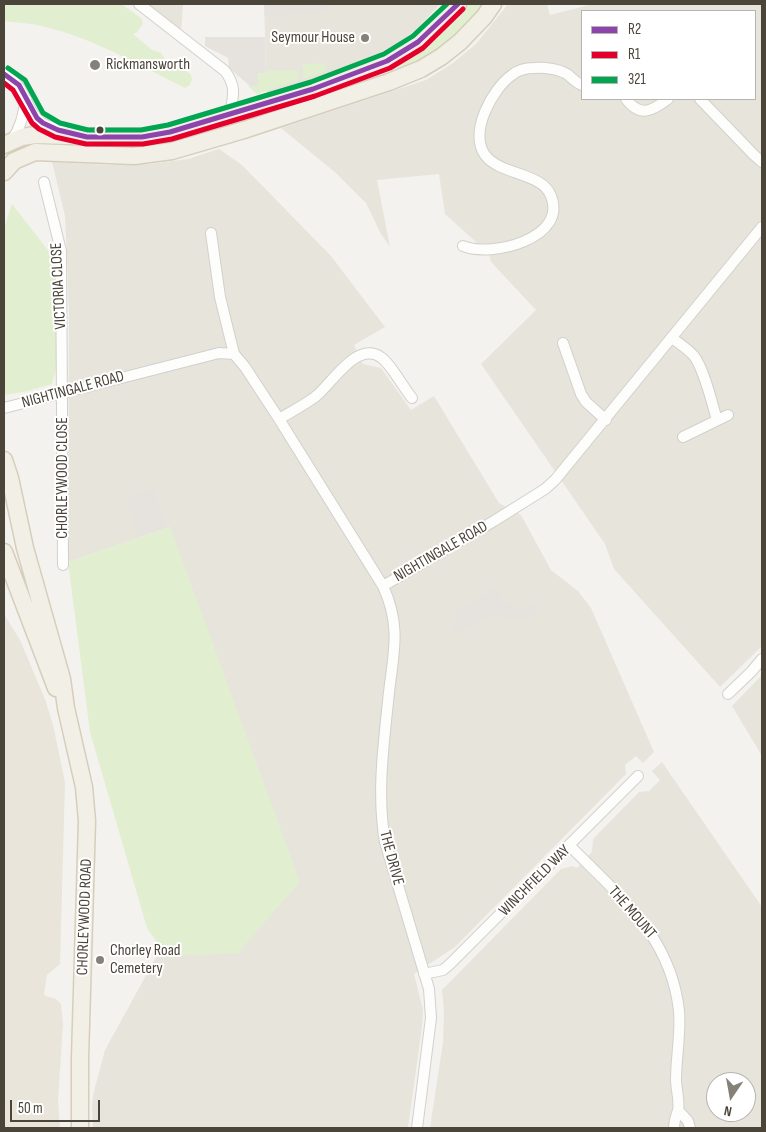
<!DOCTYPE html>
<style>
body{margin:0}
#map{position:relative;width:766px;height:1132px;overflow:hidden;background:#f4f2ee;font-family:"Sofia Sans Condensed",sans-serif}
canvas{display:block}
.frame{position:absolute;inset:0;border:5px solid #4b4439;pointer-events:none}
.legend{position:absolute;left:581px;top:10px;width:175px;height:90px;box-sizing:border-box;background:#fff;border:1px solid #b7b4b0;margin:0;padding:6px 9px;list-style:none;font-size:15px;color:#4b4439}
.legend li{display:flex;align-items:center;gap:10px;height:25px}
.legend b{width:25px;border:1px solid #b7b4b0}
.north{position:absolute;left:706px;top:1072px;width:50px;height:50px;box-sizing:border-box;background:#fff;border:1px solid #b7b4b0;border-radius:50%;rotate:192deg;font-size:14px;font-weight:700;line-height:20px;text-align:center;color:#4b4439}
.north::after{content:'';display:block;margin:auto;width:18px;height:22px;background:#868178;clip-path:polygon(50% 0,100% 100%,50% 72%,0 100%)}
.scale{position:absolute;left:10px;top:1100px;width:90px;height:22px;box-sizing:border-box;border:2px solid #4b4439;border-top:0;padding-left:6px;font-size:15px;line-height:18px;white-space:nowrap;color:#4b4439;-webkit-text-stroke:4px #fff;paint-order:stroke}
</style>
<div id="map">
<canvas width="766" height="1132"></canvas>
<div class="frame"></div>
<ul class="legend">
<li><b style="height:6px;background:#8e44ad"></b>R2</li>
<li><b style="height:6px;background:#e4002b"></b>R1</li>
<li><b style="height:6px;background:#00a651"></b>321</li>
</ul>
<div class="north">N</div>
<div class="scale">50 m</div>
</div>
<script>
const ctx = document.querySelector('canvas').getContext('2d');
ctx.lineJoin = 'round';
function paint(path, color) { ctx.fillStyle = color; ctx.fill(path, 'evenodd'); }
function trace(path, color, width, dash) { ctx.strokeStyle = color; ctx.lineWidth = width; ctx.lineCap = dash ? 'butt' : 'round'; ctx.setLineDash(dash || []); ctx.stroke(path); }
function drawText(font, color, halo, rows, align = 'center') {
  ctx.font = font + ' "Sofia Sans Condensed",sans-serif'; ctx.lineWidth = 4; ctx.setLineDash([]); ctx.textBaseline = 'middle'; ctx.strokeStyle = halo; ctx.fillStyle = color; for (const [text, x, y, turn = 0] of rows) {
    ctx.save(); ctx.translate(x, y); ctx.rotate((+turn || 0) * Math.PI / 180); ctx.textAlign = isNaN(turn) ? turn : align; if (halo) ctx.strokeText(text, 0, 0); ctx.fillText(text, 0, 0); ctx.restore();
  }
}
paint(new Path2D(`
 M 140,4 L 183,4 L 181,32 Z
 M 264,4 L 440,4 L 421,25 L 402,41 L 375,58 L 350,69 L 267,96 Z
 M 508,4 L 547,4 L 550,15 L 593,4 L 762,4 L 762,646 L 720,687 L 614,569 L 605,544 L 481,364 L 536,310 L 491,262 L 486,244 L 477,243 L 445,214 L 439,174 L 377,180 L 390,247 L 381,234 L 366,203 L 337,174 L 281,128 L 426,80 L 453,63 L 476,44 ZM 582,11 L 755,11 L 755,99 L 582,99 Z
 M 219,149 L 242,165 L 331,256 L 385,327 L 354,345 L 363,364 L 381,368 L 411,410 L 434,396 L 499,503 L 521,515 L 551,570 L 578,591 L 591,608 L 654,752 L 643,763 L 636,756 L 625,765 L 626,774 L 455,947 L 414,974 L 423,1010 L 422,1027 L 408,1128 L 93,1128 L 92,1109 L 93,1095 L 105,1050 L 161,948 L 168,953 L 170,527 L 68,562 L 69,315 L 67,255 L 65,216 L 52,162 L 107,165 L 150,164 L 188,159 Z
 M 762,675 L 762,756 L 732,706 Z
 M 662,762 L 762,907 L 762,1128 L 430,1128 L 443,1042 L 444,1012 L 442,990 L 561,869 L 572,866 L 577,868 L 592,852 L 593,839 L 639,792 L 649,791 L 660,780 L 652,771 ZM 716,1082 L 746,1082 L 746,1112 L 716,1112 Z`), '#e7e4dc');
paint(new Path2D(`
 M 299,4 L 327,4 L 328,13 L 300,14 Z`), '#e6e2de');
paint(new Path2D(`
 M 4,614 L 20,640 L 45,699 L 53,725 L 65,782 L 60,964 L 47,975 L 44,994 L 46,996 L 56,999 L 61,1004 L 63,1024 L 58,1100 L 60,1128 L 4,1128 Z`), '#eae5da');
paint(new Path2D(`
 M 4,4 L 68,4 L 73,5 L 75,4 L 121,4 L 141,18 L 143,24 L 136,33 L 133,34 L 151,49 L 161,53 L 166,61 L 180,66 L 191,75 L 192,79 L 190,85 L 185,88 L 181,86 C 138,64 94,39 46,27 C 33,23 18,23 4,21 Z
 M 466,4 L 489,4 L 434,56 L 390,76 L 399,66 L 444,31 Z
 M 326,63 L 326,71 L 303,79 L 303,64 Z
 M 298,70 L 298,80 L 257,94 L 248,86 L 258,86 L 258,73 L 266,73 L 266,71 L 268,71 Z
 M 12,204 L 54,258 L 58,362 L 52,384 L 28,391 L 4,395 L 4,228 Z
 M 170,527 L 300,882 L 238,953 L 175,956 C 162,951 155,939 147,928 L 90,732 L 68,562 Z`), '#e1eecf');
paint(new Path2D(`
 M 264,4 L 299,4 L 300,14 L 265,16 Z
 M 205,37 L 265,37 L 266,73 L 258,73 L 258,86 L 250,86 L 229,68 L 228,58 L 205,46 Z
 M 153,489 L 168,527 L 139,537 L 125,499 Z
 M 496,587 L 503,599 L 516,609 L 520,609 L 531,603 L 538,613 L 518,620 L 492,614 L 456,635 L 450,627 L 457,623 L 457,621 L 453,613 Z`), '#e6e3df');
const street = new Path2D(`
 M 139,4 L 225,71 C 237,87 233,96 230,114
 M 4,74 C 28,87 24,110 42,123 C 48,127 57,129 64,131
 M 626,99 C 640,118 652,111 668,99
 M 700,99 L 754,155 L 762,162
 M 11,141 C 21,128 23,115 26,99
 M 44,182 L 61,251 L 63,565
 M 211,233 L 220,297 L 234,354
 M 463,246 C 492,258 568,238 551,196 C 542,172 501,176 485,155 C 469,132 492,89 512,75 C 518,70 526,68 534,68 C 544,67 558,69 567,74 C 572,78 576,83 582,85
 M 672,338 C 680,344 688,349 694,356 C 704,369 712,403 717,420
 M 563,343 L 581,394 L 586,402 L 606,420
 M 4,408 L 219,353 L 234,354 L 245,367 L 279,419 L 383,586 C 403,630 392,657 388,702 C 383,749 377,796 385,842 L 429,989 L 431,1018 L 417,1128
 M 279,419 C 291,412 304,405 315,397 C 332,384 357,339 382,358 C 392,366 403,387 412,398
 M 683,437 L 728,415
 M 383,586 L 494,521 L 545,489 L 555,480 L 762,227
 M 728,694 L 751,672 L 762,659
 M 570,846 C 619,896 671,936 679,1011 C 681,1034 676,1057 676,1080 C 676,1089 680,1101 678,1110 C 676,1118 674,1119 674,1128
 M 424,974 L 443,970 L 450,964 L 638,776
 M 678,1110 L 688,1121 L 690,1128`);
const primary = new Path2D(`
 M 4,145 L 22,137 L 35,135 L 101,137 L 142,137 L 170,132 L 313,89 L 387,61 L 418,42 L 458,4
 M 4,172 L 14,161 L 35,152 L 134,156 L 172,151 L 244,130 L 389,82 L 421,69 L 441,57 L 460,42 L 484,17 L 493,4
 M 4,460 L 10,478 L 25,548 L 62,679 L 66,708 L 84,787 L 87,821 L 80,1058 L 80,1128
 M 4,552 L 56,688`);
trace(street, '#d2d0cb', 12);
trace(primary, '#d6cebb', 19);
trace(street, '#fdfdfc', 10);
trace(primary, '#f2efe6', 16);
trace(new Path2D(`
 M 4,74 L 19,85 L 37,118 L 43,123 L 58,130 L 87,137 L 142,137 L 170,132 L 313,89 L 387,61 L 418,42 L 458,4`), '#8e44ad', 5);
trace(new Path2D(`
 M 4,83 L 13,90 L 32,123 L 39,129 L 55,137 L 86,144 L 143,144 L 172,139 L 315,96 L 390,68 L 423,48 L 463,9`), '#e4002b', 5);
trace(new Path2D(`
 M 8,68 L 25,80 L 43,113 L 60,123 L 88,130 L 141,130 L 168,125 L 311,82 L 384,54 L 413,36 L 447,4`), '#00a651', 5);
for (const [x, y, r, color] of [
 [365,38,5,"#868178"],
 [95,65,6,"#868178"],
 [100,130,4.5,"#4b4439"],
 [100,960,5,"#868178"]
]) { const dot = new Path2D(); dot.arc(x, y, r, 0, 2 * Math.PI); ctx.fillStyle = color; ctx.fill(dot); trace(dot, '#fff', 2); }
drawText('16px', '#4b4439', '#fff', [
 ["Seymour House",355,38,"right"],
 ["Rickmansworth",106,65],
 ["Chorley Road",110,951],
 ["Cemetery",110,969]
], 'left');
drawText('16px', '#4b4439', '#fff', [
 ["VICTORIA CLOSE",59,286,-93],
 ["NIGHTINGALE ROAD",73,390,-15],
 ["CHORLEYWOOD CLOSE",63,478,-90],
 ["NIGHTINGALE ROAD",441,552,-30],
 ["THE DRIVE",391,858,75],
 ["WINCHFIELD WAY",535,881,-45],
 ["THE MOUNT",632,913,49],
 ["CHORLEYWOOD ROAD",85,917,-88]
]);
</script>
